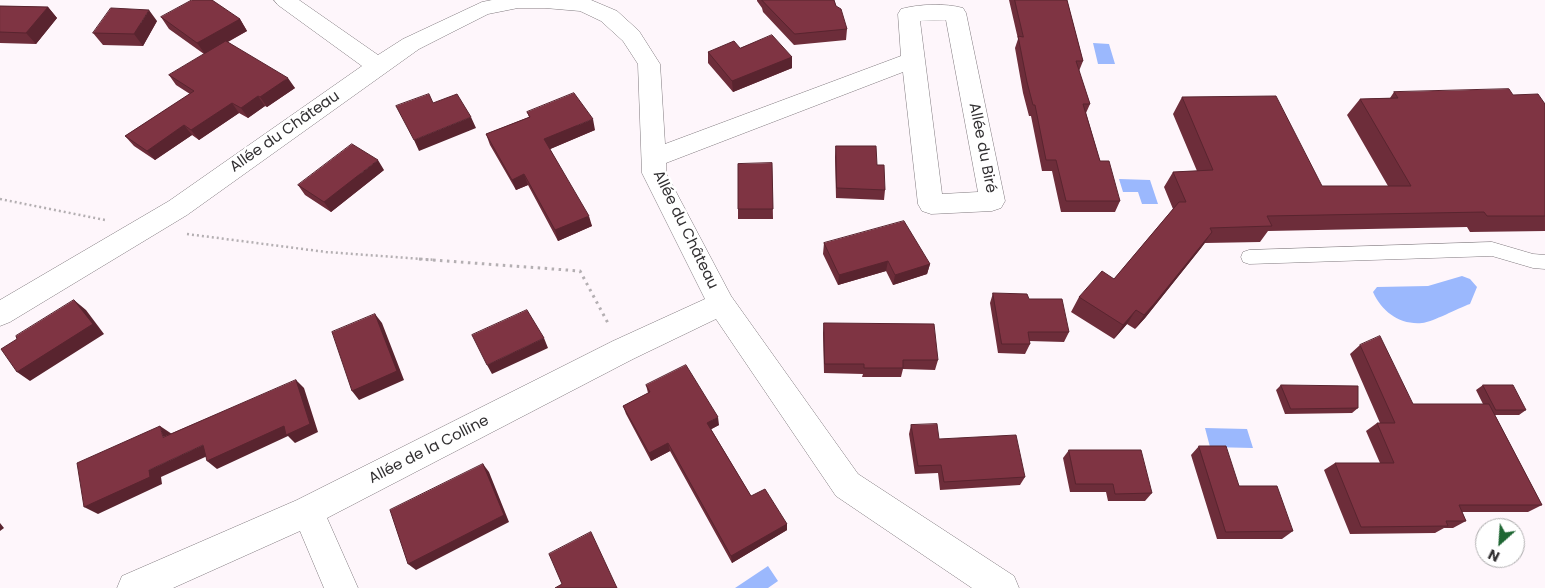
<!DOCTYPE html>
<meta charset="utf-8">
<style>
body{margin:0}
#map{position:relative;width:1545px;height:588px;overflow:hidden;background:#fef6fb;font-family:Poppins,sans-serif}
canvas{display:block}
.north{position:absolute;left:1475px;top:518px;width:50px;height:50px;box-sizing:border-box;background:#fff;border:1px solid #adacad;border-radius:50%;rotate:206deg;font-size:14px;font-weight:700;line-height:20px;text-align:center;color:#323032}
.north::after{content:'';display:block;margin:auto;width:18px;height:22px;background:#1e6633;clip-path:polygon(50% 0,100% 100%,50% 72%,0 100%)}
</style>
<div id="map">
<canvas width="1545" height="588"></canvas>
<div class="north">N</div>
</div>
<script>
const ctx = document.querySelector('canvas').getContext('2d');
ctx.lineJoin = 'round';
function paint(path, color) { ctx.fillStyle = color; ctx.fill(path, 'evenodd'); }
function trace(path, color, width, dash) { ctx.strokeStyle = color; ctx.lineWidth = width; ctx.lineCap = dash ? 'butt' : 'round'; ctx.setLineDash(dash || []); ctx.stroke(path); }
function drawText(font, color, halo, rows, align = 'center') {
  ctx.font = font + ' Poppins,sans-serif'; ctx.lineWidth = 5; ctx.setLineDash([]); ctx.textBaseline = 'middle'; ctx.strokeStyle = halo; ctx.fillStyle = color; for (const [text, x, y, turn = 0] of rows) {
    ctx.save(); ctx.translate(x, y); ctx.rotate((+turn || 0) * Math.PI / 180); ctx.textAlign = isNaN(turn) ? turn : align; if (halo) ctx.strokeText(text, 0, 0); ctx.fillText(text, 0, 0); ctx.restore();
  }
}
paint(new Path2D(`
 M 1093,43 L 1109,44 L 1115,64 L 1098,64 Z
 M 1119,179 L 1150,180 L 1158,204 L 1142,204 L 1138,192 L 1123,192 Z
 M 1462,276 L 1470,279 L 1477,287 L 1470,304 C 1458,308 1433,322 1422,323 C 1400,325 1382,312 1373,292 L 1377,287 L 1428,286 Z
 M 1205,428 L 1247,429 L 1253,448 L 1210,447 Z
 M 768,566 L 778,581 L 768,588 L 735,588 Z`), '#9bb8fd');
const lane = new Path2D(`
 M 1492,242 L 1533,254 L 1545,255 L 1545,269 L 1533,268 L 1492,256 L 1249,264 L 1243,262 L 1241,257 L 1243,252 L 1249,250 Z`);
const street = new Path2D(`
 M 274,0 L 299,0 L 378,55 L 403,39 L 482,2 L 492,0 L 591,0 L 617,11 L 639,31 L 660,64 L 665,144 L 901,56 L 898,14 L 901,9 C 919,4 945,3 963,8 L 966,13 L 1005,201 L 1001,208 L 992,211 L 931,214 L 922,211 L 918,204 L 903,72 L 666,163 L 666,173 L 731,296 L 858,474 L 1014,576 L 1019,588 L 972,588 L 836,496 L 716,319 L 633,359 L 327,518 L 358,588 L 324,588 L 300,531 L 173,588 L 117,588 L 122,576 L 297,500 L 613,341 L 705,299 L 642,173 L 638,64 L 623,41 L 601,21 L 580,11 L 545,8 L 518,8 L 488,14 L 419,49 L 187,215 L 10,322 L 0,326 L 0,300 L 169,201 L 362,66 L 278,5 ZM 946,20 L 978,192 L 942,194 L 920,21 Z`);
trace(lane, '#817a7f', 1);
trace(street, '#817a7f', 1);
trace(new Path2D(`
 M 0,199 L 105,220
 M 187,234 L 326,252 L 436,260`), '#b4afb2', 2.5, [2, 3]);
trace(new Path2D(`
 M 419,259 L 580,271 L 609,325`), '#b4afb2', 3, [2.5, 4.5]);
paint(lane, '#fff');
paint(street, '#fff');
paint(new Path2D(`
 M 757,0 L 834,0 L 836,6 L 847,29 L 846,40 L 794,45 L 763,12 L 762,8 L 757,1 Z
 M 1009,0 L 1067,0 L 1083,61 L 1079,71 L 1090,104 L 1086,113 L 1100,161 L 1120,201 L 1115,212 L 1061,212 L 1052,171 L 1042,171 L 1031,116 L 1029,116 L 1023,93 L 1015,48 L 1018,39 Z
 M 0,6 L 48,7 L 57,18 L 36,44 L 0,43 Z
 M 161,17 L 240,19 L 247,31 L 228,42 L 295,88 L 267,107 L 265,106 L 248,118 L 239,113 L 199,140 L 192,135 L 155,160 L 134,146 L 125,136 L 190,94 L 176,85 L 169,75 L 204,54 L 169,29 Z
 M 157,21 L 143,46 L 103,45 L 93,33 Z
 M 740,48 L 792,57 L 792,68 L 733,92 L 708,63 L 708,52 Z
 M 1394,92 L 1513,95 L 1545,104 L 1545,231 L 1470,232 L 1467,227 L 1268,231 L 1260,242 L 1205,243 L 1145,318 L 1135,329 L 1127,324 L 1114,339 L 1071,312 L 1079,297 L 1114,279 L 1173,209 L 1164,187 L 1173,172 L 1197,171 L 1173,114 L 1182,97 L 1322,186 L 1388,186 L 1347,115 L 1360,99 L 1390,98 Z
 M 527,112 L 595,130 L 550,149 L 592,226 L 558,241 L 528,185 L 516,190 L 490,145 L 486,134 L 529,117 Z
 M 836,146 L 877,165 L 885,190 L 884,200 L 836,198 L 835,157 Z
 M 772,163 L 773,219 L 738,219 L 738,209 Z
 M 384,170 L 331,212 L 305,195 L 298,185 Z
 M 824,243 L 930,264 L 927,274 L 893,285 L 886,271 L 838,285 L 823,254 Z
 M 993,293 L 1069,332 L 1064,342 L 1029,341 L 1030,344 L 1025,354 L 998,353 L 990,303 Z
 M 824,323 L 938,360 L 935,370 L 903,369 L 901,377 L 862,377 L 863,374 L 824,373 L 823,333 Z
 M 1360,345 L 1413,404 L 1483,404 L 1476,390 L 1483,385 L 1526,410 L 1519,415 L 1495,415 L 1542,505 L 1528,512 L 1462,512 L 1466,521 L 1453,528 L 1444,528 L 1435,533 L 1350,534 L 1324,470 L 1335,463 L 1380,463 L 1366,431 L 1377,423 L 1380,423 L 1350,354 Z
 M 646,385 L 719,425 L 711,429 L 751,496 L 787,524 L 787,530 L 732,563 L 670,451 L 651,461 L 626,414 L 623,406 L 648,393 Z
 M 1281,385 L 1358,408 L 1352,413 L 1285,414 L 1276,390 Z
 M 911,425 L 939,439 L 1025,477 L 1020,485 L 940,490 L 938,473 L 915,474 L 909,434 Z
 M 1199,446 L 1239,486 L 1293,531 L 1282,539 L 1217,539 L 1191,455 Z
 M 1069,450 L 1152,493 L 1145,501 L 1108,501 L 1106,492 L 1070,492 L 1063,458 Z`), '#6d2d3a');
paint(new Path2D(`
 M 48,7 L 57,18 L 36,44 L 26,33 Z
 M 149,10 L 157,21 L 143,46 L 134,34 Z
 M 240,19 L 247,31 L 205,54 L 197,43 Z
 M 792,57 L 792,68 L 733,92 L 732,81 Z
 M 288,78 L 295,88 L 267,107 L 260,97 Z
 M 258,96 L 265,106 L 248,118 L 241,108 Z
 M 232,103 L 239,113 L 199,140 L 191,130 Z
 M 471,117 L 476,128 L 419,151 L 414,140 Z
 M 593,119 L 595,130 L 548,150 L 544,139 Z
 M 184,125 L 192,135 L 155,160 L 147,151 Z
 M 378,160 L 384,170 L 331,212 L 324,202 Z
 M 524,174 L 528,185 L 516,190 L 512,180 Z
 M 589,216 L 592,226 L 558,241 L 555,230 Z
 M 1212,232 L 1201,248 L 1145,318 L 1135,329 L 1144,315 Z
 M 888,261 L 886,271 L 838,285 L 839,275 Z
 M 930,264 L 927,274 L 893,285 L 895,275 Z
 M 74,300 L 86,310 L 104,334 L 30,381 L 17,372 Z
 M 1136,310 L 1127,324 L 1114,339 L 1123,325 Z
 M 375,314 L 382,323 L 404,380 L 359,400 L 352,391 Z
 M 544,338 L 548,348 L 492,374 L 487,365 Z
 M 296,380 L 304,388 L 318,432 L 295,443 L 288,436 L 217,469 L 207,461 Z
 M 718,417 L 719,425 L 708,431 L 707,423 Z
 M 160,426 L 172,434 L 163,437 Z
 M 668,443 L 670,451 L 651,461 L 649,453 Z
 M 203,445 L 214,453 L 161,477 L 162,484 L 98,514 L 84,507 L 149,470 Z
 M 483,464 L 489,472 L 509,522 L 416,570 L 408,564 Z
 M 0,523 L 4,528 L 0,531 Z
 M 787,524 L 787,530 L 732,563 L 731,556 Z`), '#59242f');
const building = new Path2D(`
 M 192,0 L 212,0 L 240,19 L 197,43 L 161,17 Z
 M 762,0 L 834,0 L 836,6 L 841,9 L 847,29 L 795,34 Z
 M 1015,0 L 1067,0 L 1083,61 L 1076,61 L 1090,104 L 1083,104 L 1100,161 L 1109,161 L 1120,201 L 1066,201 L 1056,160 L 1046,160 L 1035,105 L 1033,105 L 1027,82 L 1018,36 L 1023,37 Z
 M 0,6 L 48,7 L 26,33 L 0,32 Z
 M 111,8 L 149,10 L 134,34 L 93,33 Z
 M 772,35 L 792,57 L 732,81 L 708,52 L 734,41 L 740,48 Z
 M 226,41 L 288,78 L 260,97 L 258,96 L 241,108 L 232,103 L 191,130 L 184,125 L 147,151 L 125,136 L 194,91 L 169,75 Z
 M 1509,89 L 1513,95 L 1538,94 L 1545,104 L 1545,216 L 1487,216 L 1484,212 L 1267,216 L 1272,226 L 1210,228 L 1212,232 L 1154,304 L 1144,315 L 1136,310 L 1123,325 L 1079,297 L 1102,271 L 1114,279 L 1179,202 L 1186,202 L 1173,172 L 1213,170 L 1182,97 L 1276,96 L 1322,186 L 1411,186 L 1360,99 L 1398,98 L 1394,92 Z
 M 574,93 L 593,119 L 544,139 L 589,216 L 555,230 L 524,174 L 512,180 L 486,134 L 530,117 L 527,112 Z
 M 429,94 L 433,103 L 457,94 L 471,117 L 414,140 L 396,106 Z
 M 352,144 L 378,160 L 324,202 L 298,185 Z
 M 836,146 L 876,146 L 877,165 L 884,165 L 885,190 L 837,188 Z
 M 772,163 L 773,209 L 738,209 L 738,164 Z
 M 904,221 L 930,264 L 895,275 L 888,261 L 839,275 L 824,243 Z
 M 993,293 L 1027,294 L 1029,299 L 1062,299 L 1069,332 L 1028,332 L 1030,344 L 1002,344 Z
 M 74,300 L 93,324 L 17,372 L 1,349 L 17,339 L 16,336 Z
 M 527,310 L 544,338 L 487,365 L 472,335 Z
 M 375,314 L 397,371 L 352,391 L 332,332 Z
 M 824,323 L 934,324 L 938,360 L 903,360 L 903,368 L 864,368 L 864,364 L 825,364 Z
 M 1380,336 L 1413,404 L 1489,404 L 1542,505 L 1459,505 L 1466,521 L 1446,521 L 1448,526 L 1361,527 L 1335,463 L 1394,463 L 1377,423 L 1395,423 L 1360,345 Z
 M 686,365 L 718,417 L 707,423 L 751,496 L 765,489 L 787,524 L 731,556 L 668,443 L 649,453 L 623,406 L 650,392 L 646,385 Z
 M 296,380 L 310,424 L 286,435 L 284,426 L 207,461 L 203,445 L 149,470 L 150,477 L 84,507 L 77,463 L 160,426 L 163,437 Z
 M 1281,385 L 1358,386 L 1358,408 L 1291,409 Z
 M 1483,385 L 1513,385 L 1526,410 L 1496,410 Z
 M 937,424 L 939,439 L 1016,435 L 1025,477 L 944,482 L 941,465 L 918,466 L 911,425 Z
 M 1199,446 L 1226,446 L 1239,486 L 1277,486 L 1293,531 L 1226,532 Z
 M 1069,450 L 1141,450 L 1152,493 L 1115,494 L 1113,484 L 1076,484 Z
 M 483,464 L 504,515 L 408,564 L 390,510 Z
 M 591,532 L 617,588 L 555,588 L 562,584 L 549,554 Z`);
paint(building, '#7f3443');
trace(building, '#59242f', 1);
drawText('15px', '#323032', '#fff', [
 ["Allée du Château",285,132,-35],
 ["Allée du Biré",982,148,79],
 ["Allée du Château",685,230,64],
 ["Allée de la Colline",429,450,-27]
]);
</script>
